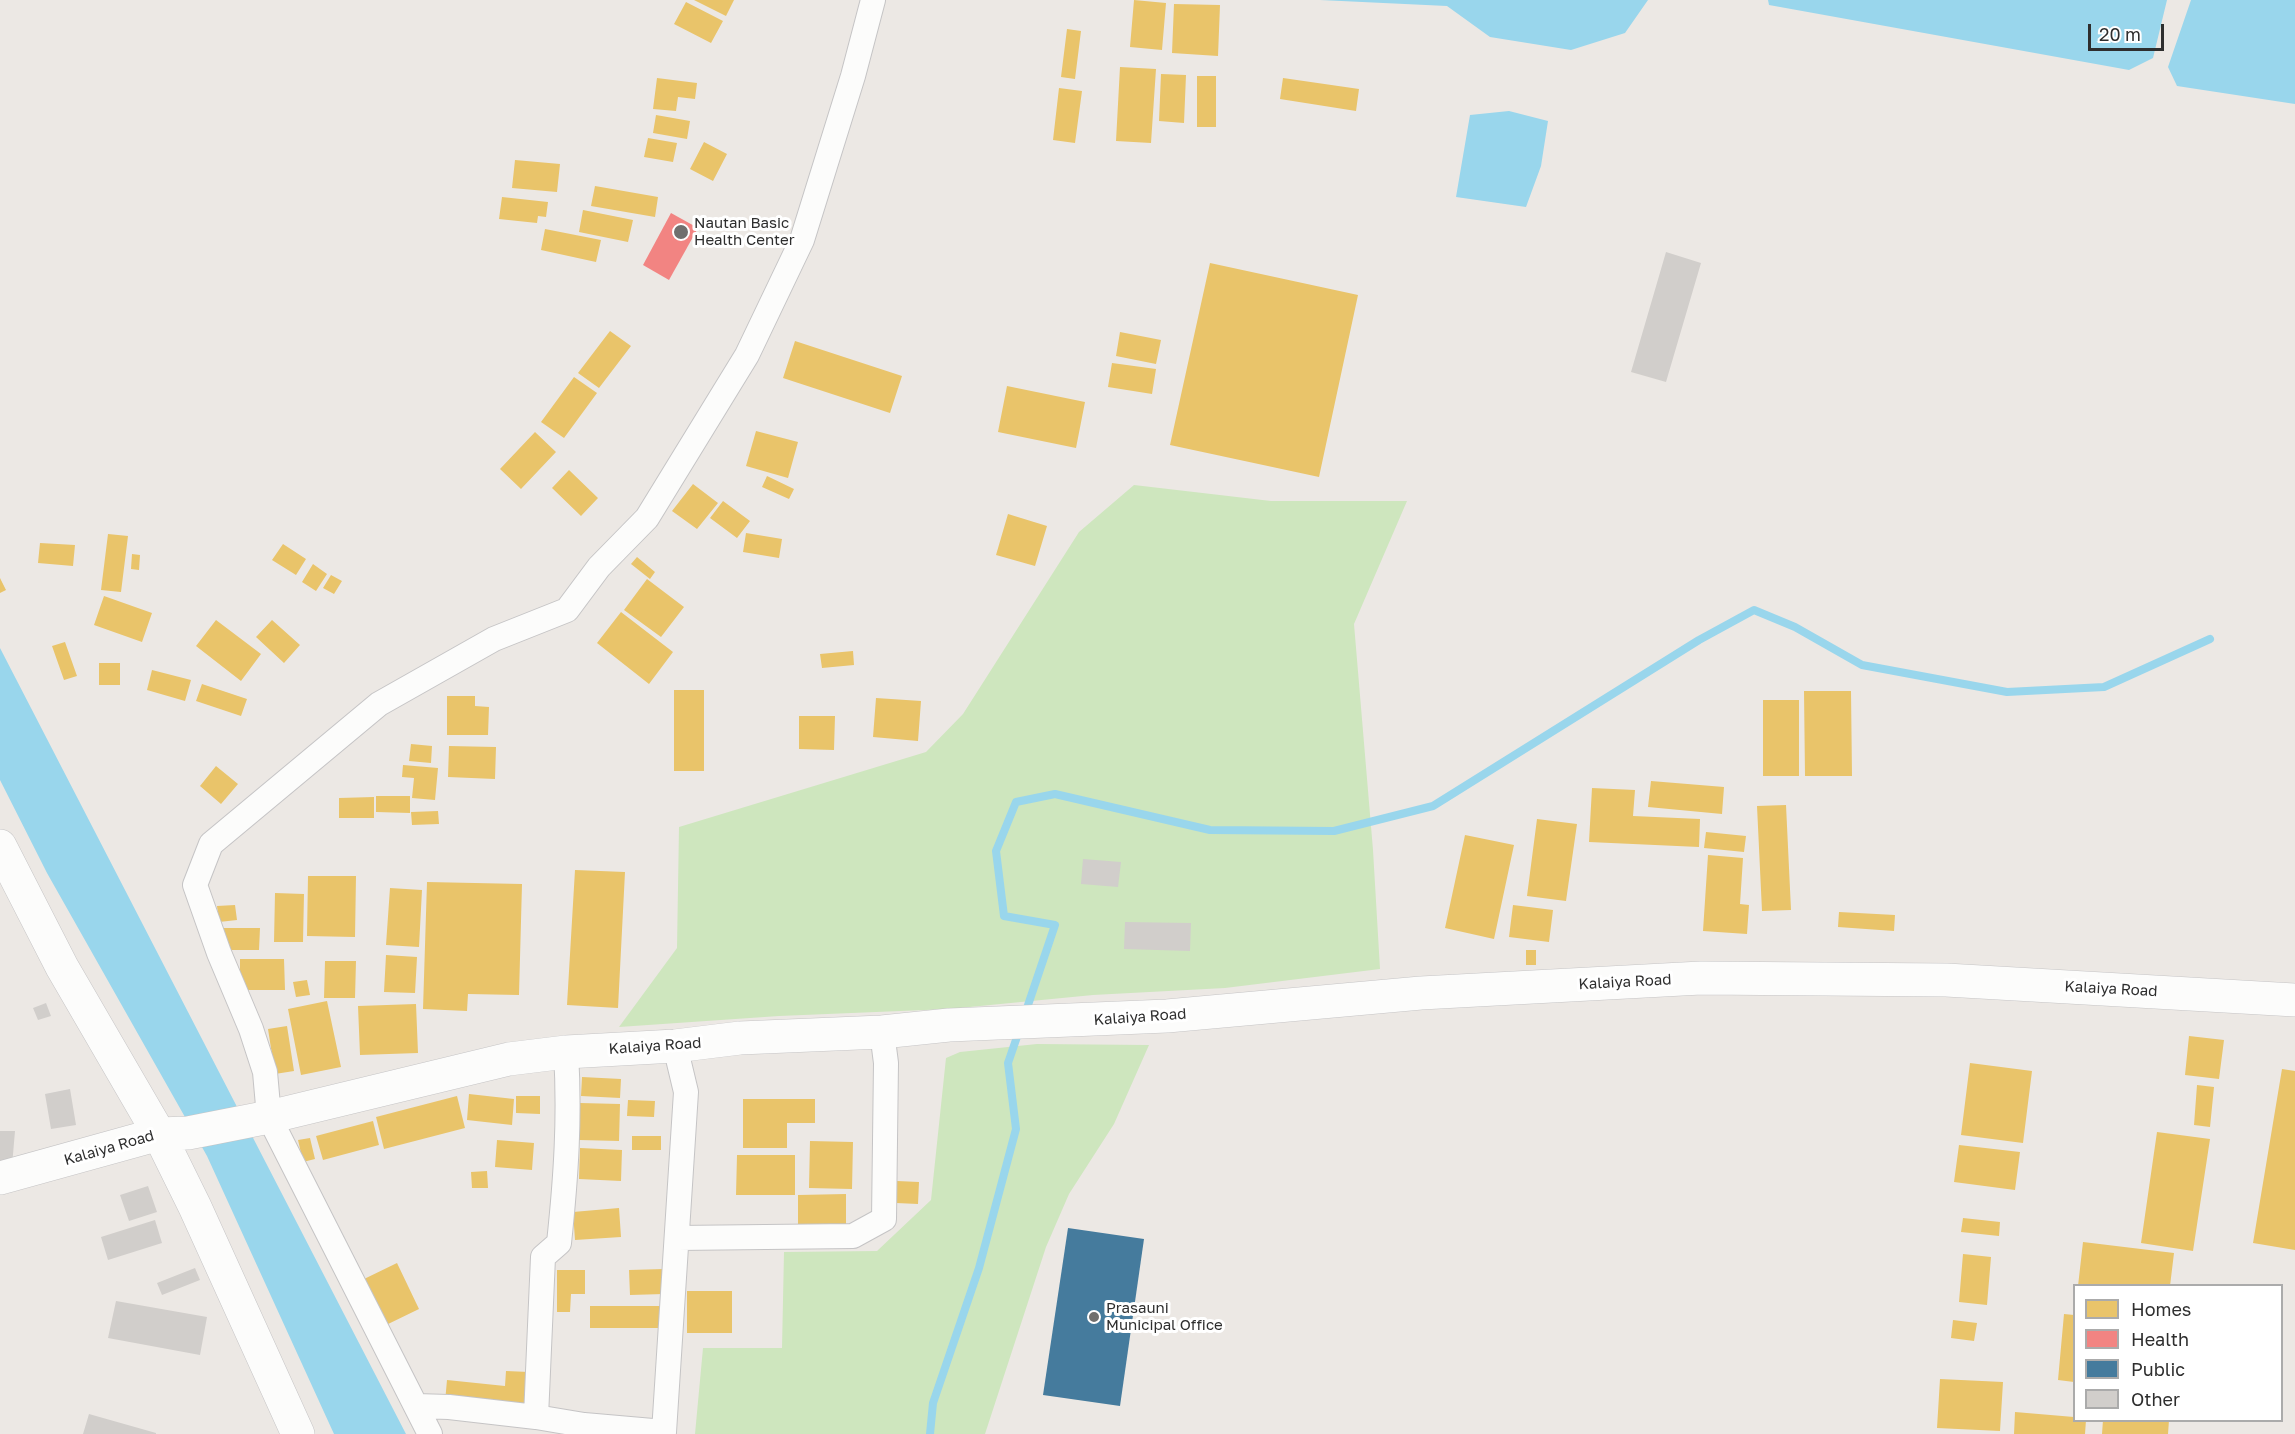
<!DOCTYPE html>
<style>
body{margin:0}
#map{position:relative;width:2295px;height:1434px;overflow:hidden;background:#ece8e4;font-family:"Golos Text",sans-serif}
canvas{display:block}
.legend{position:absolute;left:2073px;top:1284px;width:210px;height:138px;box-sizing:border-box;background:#fff;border:2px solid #ababab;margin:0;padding:8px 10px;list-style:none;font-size:18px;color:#2e2e2e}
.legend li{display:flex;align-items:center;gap:12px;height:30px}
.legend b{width:30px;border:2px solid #ababab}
.scale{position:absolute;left:2088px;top:24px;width:76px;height:27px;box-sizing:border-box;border:3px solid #2e2e2e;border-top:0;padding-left:8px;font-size:18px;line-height:21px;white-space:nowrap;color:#2e2e2e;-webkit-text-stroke:4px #fff;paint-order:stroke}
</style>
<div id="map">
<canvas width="2295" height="1434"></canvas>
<ul class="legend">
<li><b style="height:16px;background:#e9c46a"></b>Homes</li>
<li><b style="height:16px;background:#f28482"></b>Health</li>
<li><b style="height:16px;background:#457b9d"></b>Public</li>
<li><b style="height:16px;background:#d1cecb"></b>Other</li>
</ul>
<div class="scale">20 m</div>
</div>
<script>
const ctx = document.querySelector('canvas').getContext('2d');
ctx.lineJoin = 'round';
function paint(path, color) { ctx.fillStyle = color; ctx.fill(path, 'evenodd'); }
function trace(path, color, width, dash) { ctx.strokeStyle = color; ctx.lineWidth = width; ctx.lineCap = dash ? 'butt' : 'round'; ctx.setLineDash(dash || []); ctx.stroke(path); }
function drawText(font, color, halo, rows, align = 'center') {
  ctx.font = font + ' "Golos Text",sans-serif'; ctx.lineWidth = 6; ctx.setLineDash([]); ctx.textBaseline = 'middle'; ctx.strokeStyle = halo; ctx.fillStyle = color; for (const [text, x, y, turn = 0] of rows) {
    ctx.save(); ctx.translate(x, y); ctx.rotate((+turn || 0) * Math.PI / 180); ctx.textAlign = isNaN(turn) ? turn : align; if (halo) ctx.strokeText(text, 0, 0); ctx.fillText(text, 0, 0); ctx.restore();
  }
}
paint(new Path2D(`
 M 1134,485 L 1271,501 L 1407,501 L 1354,624 L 1373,850 L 1380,969 L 1225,988 L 1093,995 L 949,1009 L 779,1016 L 619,1027 L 677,948 L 679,827 L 926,752 L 963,714 L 1079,532 Z
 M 1037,1044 L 1149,1045 L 1114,1124 L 1069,1194 L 1046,1247 L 985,1434 L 695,1434 L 703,1348 L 782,1348 L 784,1252 L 877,1251 L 931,1200 L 946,1058 L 960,1052 Z`), '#cee6be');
paint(new Path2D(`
 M 1320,0 L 1648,0 L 1625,33 L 1571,50 L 1490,37 L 1447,6 Z
 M 1768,0 L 2167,0 L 2153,58 L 2129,70 L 1769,5 Z
 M 2191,0 L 2295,0 L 2295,104 L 2177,86 L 2168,67 Z
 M 1509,111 L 1548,121 L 1541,166 L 1526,207 L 1456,197 L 1470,115 Z
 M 0,648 L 406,1434 L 334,1434 L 207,1156 L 47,873 L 0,780 Z`), '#99d6ec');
paint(new Path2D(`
 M 694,0 L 734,0 L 726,16 Z
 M 1134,0 L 1166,3 L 1162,50 L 1130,47 Z
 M 686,2 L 723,21 L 711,43 L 674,24 Z
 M 1174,4 L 1220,5 L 1218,56 L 1172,53 Z
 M 1067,29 L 1081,31 L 1075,79 L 1061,77 Z
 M 1120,67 L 1156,69 L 1151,143 L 1116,141 Z
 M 1161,74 L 1186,75 L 1184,123 L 1159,121 Z
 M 1197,76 L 1216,76 L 1216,127 L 1197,127 Z
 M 657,78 L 697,83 L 695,99 L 678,97 L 676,111 L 653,109 Z
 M 1283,78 L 1359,89 L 1356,111 L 1280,99 Z
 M 1059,88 L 1082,91 L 1075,143 L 1053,140 Z
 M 656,115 L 690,121 L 687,139 L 653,133 Z
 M 648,138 L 677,143 L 673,162 L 644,157 Z
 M 704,142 L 727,154 L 713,181 L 690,169 Z
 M 515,160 L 560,164 L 557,192 L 512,188 Z
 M 595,186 L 658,197 L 655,217 L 591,206 Z
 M 502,197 L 548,202 L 546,217 L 538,216 L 537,223 L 499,219 Z
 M 583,210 L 633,220 L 628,242 L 579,232 Z
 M 545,229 L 601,240 L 596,262 L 541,250 Z
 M 1210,263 L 1358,295 L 1319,477 L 1170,445 Z
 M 610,331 L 631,346 L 599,388 L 578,373 Z
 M 1120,332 L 1161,340 L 1156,364 L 1116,356 Z
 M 795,341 L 902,376 L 890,413 L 783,378 Z
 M 1112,363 L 1156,369 L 1152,394 L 1108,387 Z
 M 574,377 L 597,393 L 564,438 L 541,422 Z
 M 1007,386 L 1085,402 L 1076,448 L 998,432 Z
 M 756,431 L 798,442 L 788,478 L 746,466 Z
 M 535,432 L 556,452 L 521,489 L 500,469 Z
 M 569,470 L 598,498 L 581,516 L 552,488 Z
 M 767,476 L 794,489 L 789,499 L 762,487 Z
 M 693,484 L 718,503 L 697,529 L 672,511 Z
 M 723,501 L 750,521 L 737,538 L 710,518 Z
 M 1008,514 L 1047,526 L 1035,566 L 996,555 Z
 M 746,533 L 782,539 L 779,558 L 743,552 Z
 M 108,534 L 128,536 L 121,592 L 101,590 Z
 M 40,543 L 75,545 L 73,566 L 38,563 Z
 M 283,544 L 306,559 L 296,575 L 272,560 Z
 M 132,554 L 140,555 L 139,570 L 131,569 Z
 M 637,557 L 655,572 L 650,579 L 631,564 Z
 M 313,564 L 327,574 L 316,591 L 302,582 Z
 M 331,575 L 342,581 L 334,594 L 323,588 Z
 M 0,578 L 6,590 L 0,593 Z
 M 647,579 L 684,607 L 661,637 L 624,610 Z
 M 104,596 L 152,613 L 142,642 L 94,625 Z
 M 621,612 L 673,652 L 649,684 L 597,643 Z
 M 216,620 L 261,654 L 241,681 L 196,646 Z
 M 272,620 L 300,645 L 284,663 L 256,637 Z
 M 65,642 L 77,676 L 64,680 L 52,646 Z
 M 853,651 L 854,665 L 822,668 L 820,654 Z
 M 99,663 L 120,663 L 120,685 L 99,685 Z
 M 152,670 L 191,680 L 185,701 L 147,690 Z
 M 202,684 L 247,699 L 241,716 L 196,701 Z
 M 674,690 L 704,690 L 704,771 L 674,771 Z
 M 1804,691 L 1851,691 L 1852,776 L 1805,776 Z
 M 447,696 L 475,696 L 475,706 L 489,707 L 488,735 L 447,735 Z
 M 876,698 L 921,701 L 918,741 L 873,737 Z
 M 1763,700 L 1799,700 L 1799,776 L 1763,776 Z
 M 799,716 L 835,716 L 834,750 L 799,749 Z
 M 411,744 L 432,746 L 431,763 L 409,761 Z
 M 449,746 L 496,747 L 495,779 L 448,777 Z
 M 403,765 L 438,768 L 435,800 L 412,798 L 414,778 L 402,777 Z
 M 216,766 L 238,784 L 221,804 L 200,786 Z
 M 1651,781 L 1724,787 L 1722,814 L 1648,807 Z
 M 1592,788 L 1635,790 L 1633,816 L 1700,819 L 1699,847 L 1589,842 Z
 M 376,796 L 410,796 L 410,813 L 376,812 Z
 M 374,797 L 374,818 L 339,818 L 339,798 Z
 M 1786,805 L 1791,910 L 1762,911 L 1757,806 Z
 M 438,811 L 439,824 L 412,825 L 411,812 Z
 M 1537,819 L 1577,824 L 1566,901 L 1527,896 Z
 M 1706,832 L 1746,836 L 1744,852 L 1704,848 Z
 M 1465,835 L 1514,845 L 1494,939 L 1445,928 Z
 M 1708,855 L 1743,858 L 1740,904 L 1749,905 L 1747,934 L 1703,931 Z
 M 575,870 L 625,872 L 618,1008 L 567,1005 Z
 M 308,876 L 356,876 L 355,937 L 307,936 Z
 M 427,882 L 522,884 L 519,995 L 468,994 L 467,1011 L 423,1009 Z
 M 390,888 L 422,890 L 419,947 L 386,945 Z
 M 275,893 L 304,894 L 303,942 L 274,942 Z
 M 235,905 L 237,920 L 219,922 L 217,906 Z
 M 1513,905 L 1553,910 L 1549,942 L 1509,937 Z
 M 1839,912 L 1895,915 L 1894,931 L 1838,927 Z
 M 222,928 L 260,928 L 259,950 L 221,950 Z
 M 1526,950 L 1536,950 L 1536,965 L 1526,965 Z
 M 386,955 L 417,957 L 415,993 L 384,992 Z
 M 240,959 L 284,959 L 285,990 L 240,990 Z
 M 325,961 L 356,961 L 355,998 L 324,998 Z
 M 307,980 L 310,995 L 296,997 L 293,982 Z
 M 327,1001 L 341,1067 L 301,1075 L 288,1009 Z
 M 416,1004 L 418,1053 L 360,1055 L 358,1006 Z
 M 287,1026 L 294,1071 L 275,1074 L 268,1029 Z
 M 2189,1036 L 2224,1040 L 2219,1079 L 2185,1075 Z
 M 1970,1063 L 2032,1071 L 2023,1143 L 1961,1135 Z
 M 2282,1069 L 2295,1071 L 2295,1250 L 2253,1243 Z
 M 582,1077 L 621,1079 L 620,1098 L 581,1096 Z
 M 2197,1085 L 2214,1087 L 2210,1127 L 2194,1125 Z
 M 469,1094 L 514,1099 L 512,1125 L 467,1120 Z
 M 457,1096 L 465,1128 L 384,1149 L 376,1117 Z
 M 516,1096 L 540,1096 L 540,1114 L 516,1113 Z
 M 743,1099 L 815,1099 L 815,1123 L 787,1123 L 787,1148 L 743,1148 Z
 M 628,1100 L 655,1101 L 654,1117 L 627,1116 Z
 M 580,1103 L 620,1104 L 619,1141 L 579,1140 Z
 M 373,1121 L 379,1145 L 323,1160 L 316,1136 Z
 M 2157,1132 L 2210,1139 L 2193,1251 L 2141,1243 Z
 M 632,1136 L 661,1136 L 661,1150 L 632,1150 Z
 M 310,1138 L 315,1159 L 303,1162 L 298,1140 Z
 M 497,1140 L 534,1143 L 532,1170 L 495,1167 Z
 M 810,1141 L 853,1142 L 852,1189 L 809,1188 Z
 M 1959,1145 L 2020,1152 L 2015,1190 L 1954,1182 Z
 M 580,1148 L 622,1150 L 621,1181 L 579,1179 Z
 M 737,1155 L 795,1155 L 795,1195 L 736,1195 Z
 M 487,1171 L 488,1188 L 472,1188 L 471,1172 Z
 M 897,1181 L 919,1182 L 918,1204 L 896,1203 Z
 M 846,1194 L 846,1231 L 798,1231 L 798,1195 Z
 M 619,1208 L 621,1237 L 575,1240 L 573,1212 Z
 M 1963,1218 L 2000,1222 L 1999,1236 L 1961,1232 Z
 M 2083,1242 L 2174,1253 L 2170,1286 L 2078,1286 Z
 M 1963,1254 L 1991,1257 L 1987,1305 L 1959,1302 Z
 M 397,1263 L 419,1309 L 384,1326 L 362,1280 Z
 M 664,1269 L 664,1294 L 630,1295 L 629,1270 Z
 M 557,1270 L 585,1270 L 585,1294 L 571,1294 L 570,1312 L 557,1312 Z
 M 687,1291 L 732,1291 L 732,1333 L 687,1333 Z
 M 590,1306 L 664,1306 L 664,1328 L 590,1328 Z
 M 2064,1314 L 2074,1315 L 2074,1382 L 2058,1380 Z
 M 1953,1320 L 1977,1323 L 1974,1341 L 1951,1338 Z
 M 506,1371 L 529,1372 L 526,1409 L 445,1402 L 447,1380 L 505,1386 Z
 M 1940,1379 L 2003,1382 L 2000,1431 L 1937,1428 Z
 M 2015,1412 L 2074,1417 L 2074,1420 L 2086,1420 L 2085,1434 L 2014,1434 Z
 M 2103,1420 L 2169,1420 L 2168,1434 L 2102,1434 Z`), '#e9c46a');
paint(new Path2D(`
 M 671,213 L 698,228 L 669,280 L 643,265 Z`), '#f28482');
paint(new Path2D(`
 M 1068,1228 L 1144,1239 L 1120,1406 L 1043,1395 Z`), '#457b9d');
trace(new Path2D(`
 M 1025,1014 L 1055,925 L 1004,916 L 996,851 L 1016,802 L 1055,794 L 1210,830 L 1334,831 L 1433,806 L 1699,640 L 1754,610 L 1795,627 L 1862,665 L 2007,692 L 2104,687 L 2210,639
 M 930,1434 L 933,1403 L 979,1268 L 1016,1129 L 1008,1063 L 1019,1031`), '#99d6ec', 8);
paint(new Path2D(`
 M 1666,252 L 1701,263 L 1666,382 L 1631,372 Z
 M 1083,859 L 1121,862 L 1118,887 L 1081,884 Z
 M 1125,922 L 1191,923 L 1190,951 L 1124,949 Z
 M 46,1003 L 51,1016 L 38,1020 L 33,1008 Z
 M 70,1089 L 76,1125 L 51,1129 L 45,1094 Z
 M 0,1131 L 15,1131 L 12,1166 L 0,1165 Z
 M 148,1186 L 157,1212 L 129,1221 L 120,1195 Z
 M 155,1220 L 162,1243 L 108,1260 L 101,1237 Z
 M 195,1268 L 200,1280 L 162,1295 L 157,1283 Z
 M 116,1301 L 207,1317 L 200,1355 L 108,1338 Z
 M 89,1414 L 156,1433 L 156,1434 L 83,1434 Z`), '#d1cecb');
const minor = new Path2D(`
 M 566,1052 C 570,1118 566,1177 559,1243 L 543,1257 L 536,1417 L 584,1425 L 664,1432 L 686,1092 L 675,1046
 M 678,1238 L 853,1236 L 884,1219 L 886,1063 L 882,1032
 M 416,1406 L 449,1407 L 536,1417
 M 430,1434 L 269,1117 L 265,1072 L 251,1029 L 219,953 L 195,885 L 211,844 L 379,704 L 494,639 L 567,610 L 599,567 L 647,518 L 747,355 L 802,240 L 853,76 L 873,0`);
const secondary = new Path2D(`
 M 0,846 L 62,967 L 159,1134 L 195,1207 L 298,1434
 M 0,1178 L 159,1134 L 188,1133 L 269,1117 L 509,1059 L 566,1052 L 675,1046 L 740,1038 L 882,1032 L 949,1025 L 1167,1016 L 1421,993 L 1701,978 L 1946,980 L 2295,1000`);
trace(minor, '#c5c4c5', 26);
trace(secondary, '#c5c4c5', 34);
trace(minor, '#fcfcfb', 24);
trace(secondary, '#fcfcfb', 33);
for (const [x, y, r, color] of [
 [681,232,8,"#706f6e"],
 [1094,1317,6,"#706f6e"]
]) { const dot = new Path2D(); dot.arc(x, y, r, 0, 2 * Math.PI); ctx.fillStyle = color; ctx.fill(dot); trace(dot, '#fff', 2); }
drawText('15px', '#2e2e2e', '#fff', [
 ["Nautan Basic",694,223],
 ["Health Center",694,240],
 ["Prasauni",1106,1308],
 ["Municipal Office",1106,1325]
], 'left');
drawText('15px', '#2e2e2e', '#fff', [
 ["Kalaiya Road",1625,982,-3],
 ["Kalaiya Road",2111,989,3],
 ["Kalaiya Road",1140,1017,-4],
 ["Kalaiya Road",655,1046,-4],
 ["Kalaiya Road",109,1148,-16]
]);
</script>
